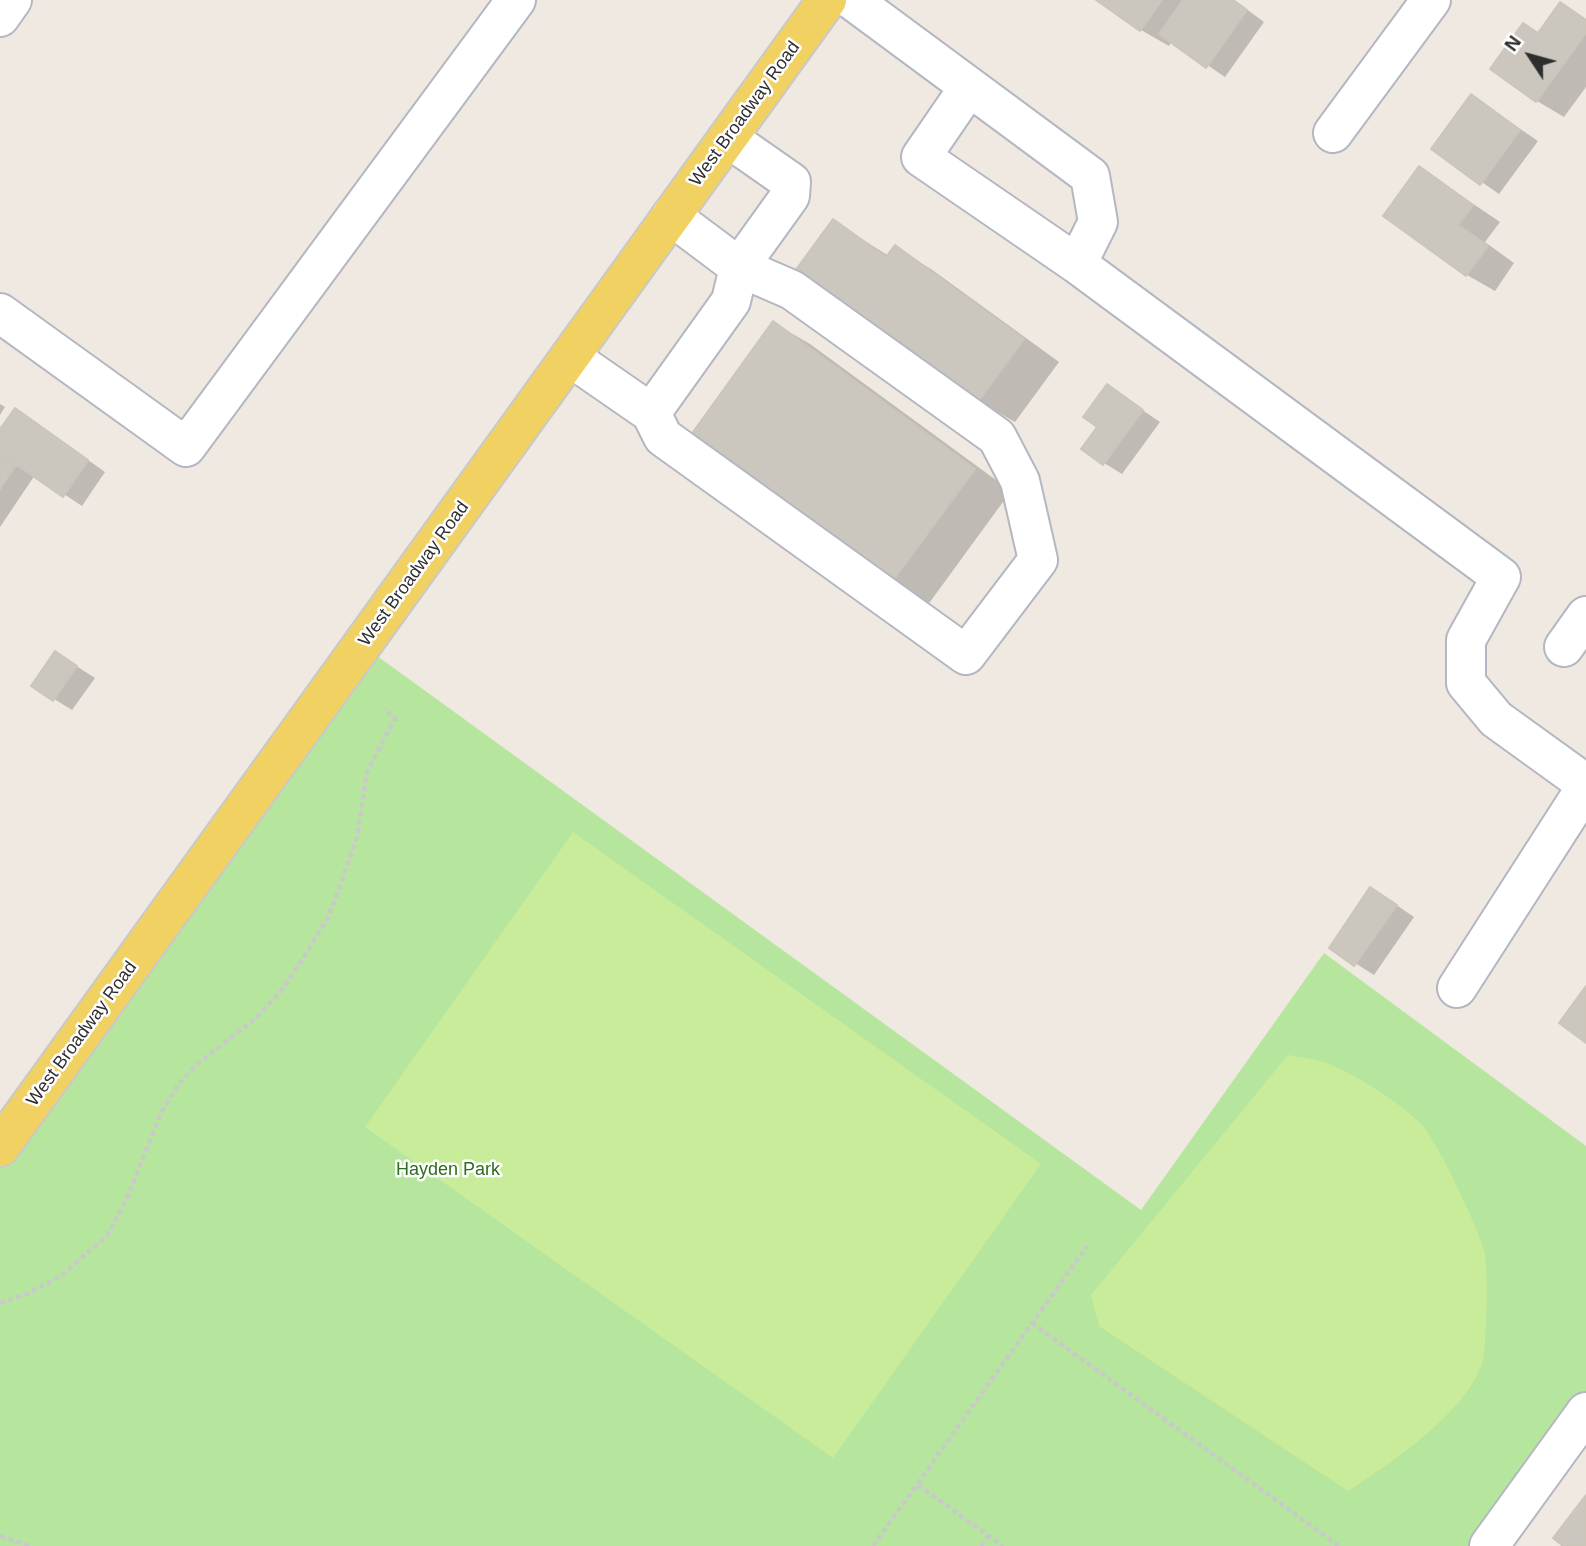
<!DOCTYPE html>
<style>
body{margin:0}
#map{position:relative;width:1586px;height:1546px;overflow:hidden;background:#efe9e1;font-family:Arial,sans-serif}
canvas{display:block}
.north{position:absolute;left:1495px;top:21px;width:70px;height:70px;-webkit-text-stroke:5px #fff;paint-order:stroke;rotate:306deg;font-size:19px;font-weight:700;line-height:28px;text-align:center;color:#2e2e2e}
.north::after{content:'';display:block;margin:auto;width:24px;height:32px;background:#2e2e2e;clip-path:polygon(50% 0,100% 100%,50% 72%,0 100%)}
</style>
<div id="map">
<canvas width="1586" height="1546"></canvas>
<div class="north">N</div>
</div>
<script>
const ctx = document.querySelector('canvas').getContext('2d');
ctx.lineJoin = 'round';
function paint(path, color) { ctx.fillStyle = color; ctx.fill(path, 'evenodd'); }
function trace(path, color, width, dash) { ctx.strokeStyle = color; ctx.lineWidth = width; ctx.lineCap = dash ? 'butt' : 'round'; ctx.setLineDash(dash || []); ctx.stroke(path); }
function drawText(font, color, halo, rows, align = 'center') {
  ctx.font = font + ' Arial,sans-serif'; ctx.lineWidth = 5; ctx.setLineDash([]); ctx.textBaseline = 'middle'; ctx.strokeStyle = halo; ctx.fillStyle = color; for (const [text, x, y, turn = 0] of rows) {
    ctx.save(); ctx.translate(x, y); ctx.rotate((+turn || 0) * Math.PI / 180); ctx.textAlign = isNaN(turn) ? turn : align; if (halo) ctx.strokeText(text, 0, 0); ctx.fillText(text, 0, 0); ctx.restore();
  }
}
paint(new Path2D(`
 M 362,645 L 1141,1210 L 1324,953 L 1586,1146 L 1586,1412 L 1490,1546 L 0,1546 L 0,1152 Z`), '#b6e59e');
paint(new Path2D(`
 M 573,832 L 1041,1164 L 833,1458 L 365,1127 Z
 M 1288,1055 C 1301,1058 1317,1059 1329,1064 C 1361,1078 1398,1101 1422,1125 C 1436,1139 1481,1233 1485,1254 C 1488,1269 1487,1345 1483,1360 C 1469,1411 1390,1464 1348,1491 L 1099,1326 L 1091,1295 Z`), '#c9ec9a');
paint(new Path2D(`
 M 1099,0 L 1234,0 L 1264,22 L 1225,77 L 1172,41 L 1169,46 L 1141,30 Z
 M 1561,4 L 1586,19 L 1586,87 L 1564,117 L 1537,101 L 1539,34 Z
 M 1472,96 L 1538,141 L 1499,194 L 1434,149 Z
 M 1420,168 L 1500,222 L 1485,242 L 1514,263 L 1495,291 L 1467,275 L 1385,215 Z
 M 833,221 L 889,256 L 895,248 L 931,269 L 1059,362 L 1015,422 L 978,401 Z
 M 774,323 L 810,344 L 1011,491 L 927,606 L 890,585 Z
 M 1107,386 L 1160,422 L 1122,474 L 1104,463 L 1100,427 Z
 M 0,404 L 5,407 L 0,415 Z
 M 33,421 L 105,472 L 82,506 L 35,475 L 0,527 L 0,455 L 18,467 L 20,465 L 0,450 L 0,432 Z
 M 56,653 L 95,678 L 72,710 L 33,686 Z
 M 1389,900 L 1414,917 L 1374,975 L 1331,948 Z`), '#0003');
const building = new Path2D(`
 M 1096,0 L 1162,0 L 1140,31 Z
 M 1183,0 L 1233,0 L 1247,10 L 1206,68 L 1159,34 Z
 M 1560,2 L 1586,20 L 1586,33 L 1536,102 L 1490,69 L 1523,23 L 1538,33 Z
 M 1471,94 L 1520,130 L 1480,185 L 1431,149 Z
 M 1419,166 L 1473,205 L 1458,225 L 1488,246 L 1466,276 L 1383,216 Z
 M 833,219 L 886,257 L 895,245 L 1024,339 L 977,403 L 795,271 Z
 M 773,321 L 975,469 L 889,586 L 688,439 Z
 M 1107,384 L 1143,410 L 1103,465 L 1081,449 L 1097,427 L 1083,417 Z
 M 15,408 L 88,460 L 63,497 L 0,453 L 0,429 Z
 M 0,455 L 16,465 L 0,489 Z
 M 55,651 L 77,666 L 53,701 L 31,686 Z
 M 1370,887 L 1397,905 L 1354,966 L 1329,948 Z
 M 1586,986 L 1586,1043 L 1559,1023 Z
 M 1586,1495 L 1586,1546 L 1563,1546 L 1553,1538 Z`);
paint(building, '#cbc7bf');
trace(building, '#cbc5ba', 2);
const minor = new Path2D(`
 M 852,0 L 1090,176 L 1098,222 L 1077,264 L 1501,577 L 1466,640 L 1466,683 L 1496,719 L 1586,784
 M 0,17 L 12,0
 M 969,87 L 921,157 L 1077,264
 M 1333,133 L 1431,0
 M 0,313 L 186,447 L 516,0
 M 570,357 L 651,413 L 663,437 L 966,655 L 1038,560 L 1020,481 L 997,437 L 792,290 L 739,267 L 671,216
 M 651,413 L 731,301 L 739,267 L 790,196 L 791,182 L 728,138
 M 1564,647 L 1586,616
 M 1457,988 L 1586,787
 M 1489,1546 L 1586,1412`);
const major = new Path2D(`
 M 0,1147 L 827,0`);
trace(minor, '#b4b7c1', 42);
trace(major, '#c9c9c9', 42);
trace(new Path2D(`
 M 0,1303 L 29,1293 L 61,1276 L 107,1236 L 128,1196 L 161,1113 L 177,1086 L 197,1064 L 255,1019 L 281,991 L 298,966 L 328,918 L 339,889 L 357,837 L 367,772 L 395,718 L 384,709
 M 1032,1323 L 1339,1546
 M 918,1485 L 1003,1546
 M 0,1536 L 30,1546
 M 873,1546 L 1087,1246
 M 981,1546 L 988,1536`), '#c9c9c9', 4.5, [5, 3.5]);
trace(minor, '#fff', 38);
trace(major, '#f2d163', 38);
drawText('18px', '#2e2e2e', '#fff', [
 ["West Broadway Road",745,114,-54],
 ["West Broadway Road",414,574,-54],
 ["West Broadway Road",82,1034,-54]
]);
drawText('18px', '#2c6e1b', '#fff', [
 ["Hayden Park",448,1170]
]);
</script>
